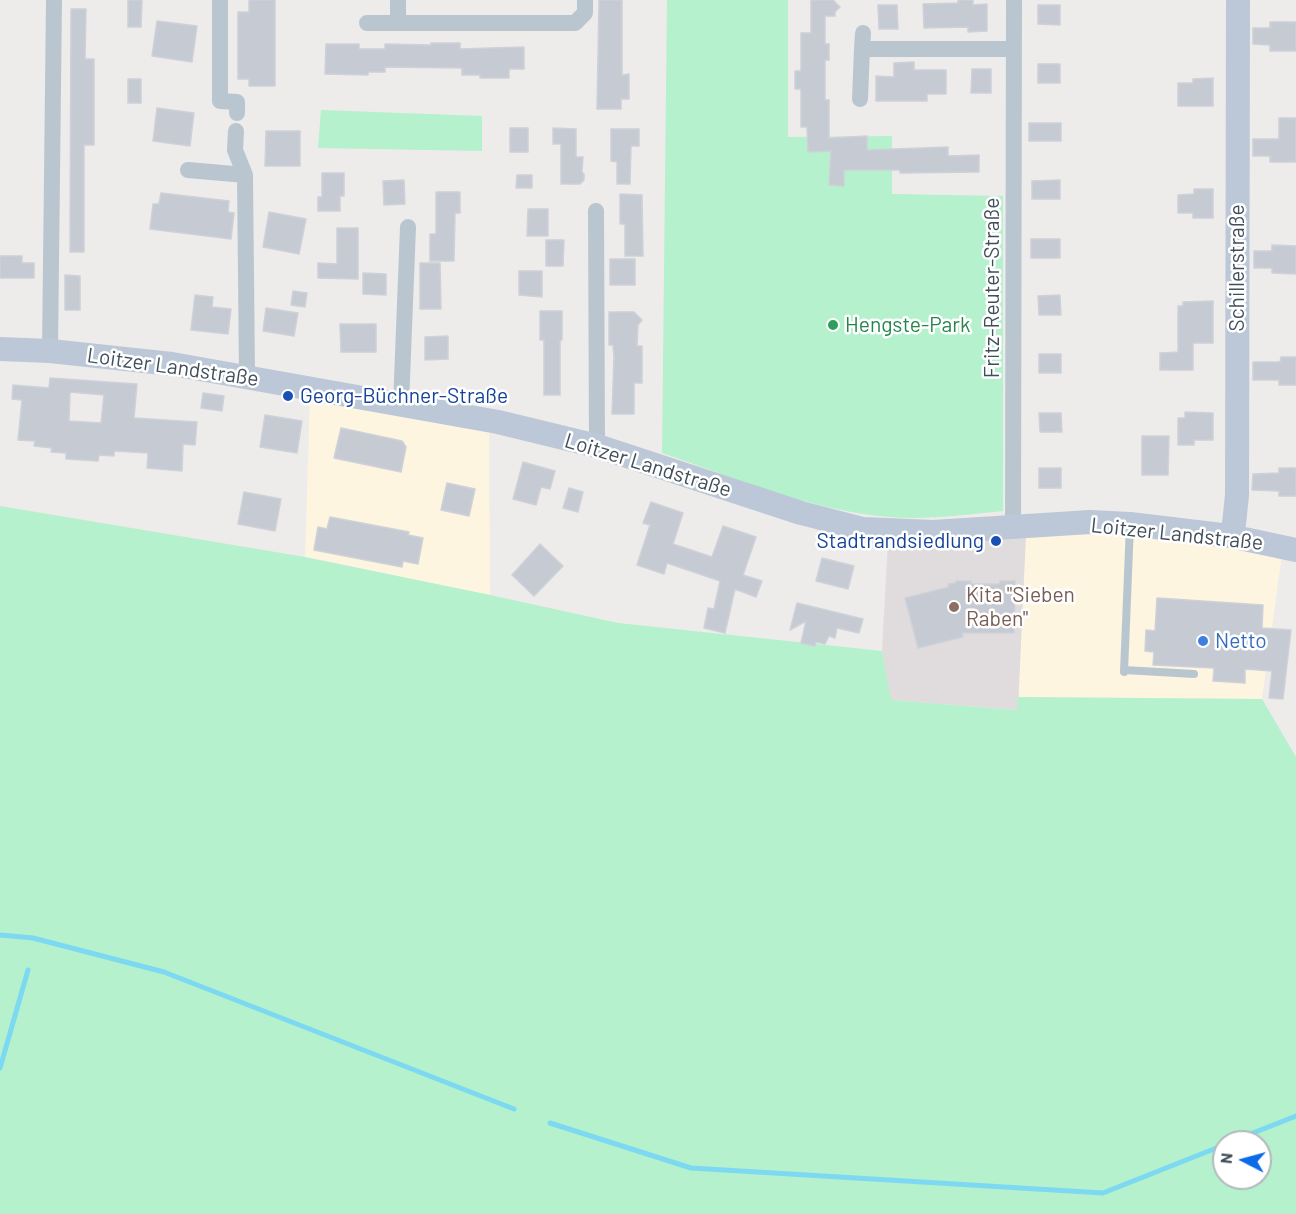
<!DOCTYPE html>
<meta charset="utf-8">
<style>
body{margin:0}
#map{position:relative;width:1296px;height:1214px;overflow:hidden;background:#eeebeb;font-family:Barlow,sans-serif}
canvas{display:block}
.north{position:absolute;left:1212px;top:1130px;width:60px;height:60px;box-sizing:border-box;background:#fff;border:2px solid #b3b9bd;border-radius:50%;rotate:276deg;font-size:16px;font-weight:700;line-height:24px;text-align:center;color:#424f5a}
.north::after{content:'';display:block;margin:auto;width:21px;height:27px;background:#0b6ae9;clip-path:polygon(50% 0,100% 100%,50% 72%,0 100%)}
</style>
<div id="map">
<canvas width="1296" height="1214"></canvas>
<div class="north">N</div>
</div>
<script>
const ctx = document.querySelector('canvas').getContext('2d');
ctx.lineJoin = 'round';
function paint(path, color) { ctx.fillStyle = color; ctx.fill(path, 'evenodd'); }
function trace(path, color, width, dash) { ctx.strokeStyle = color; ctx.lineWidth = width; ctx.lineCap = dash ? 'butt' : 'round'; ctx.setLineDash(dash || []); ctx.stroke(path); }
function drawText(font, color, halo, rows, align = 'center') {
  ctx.font = font + ' Barlow,sans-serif'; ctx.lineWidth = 5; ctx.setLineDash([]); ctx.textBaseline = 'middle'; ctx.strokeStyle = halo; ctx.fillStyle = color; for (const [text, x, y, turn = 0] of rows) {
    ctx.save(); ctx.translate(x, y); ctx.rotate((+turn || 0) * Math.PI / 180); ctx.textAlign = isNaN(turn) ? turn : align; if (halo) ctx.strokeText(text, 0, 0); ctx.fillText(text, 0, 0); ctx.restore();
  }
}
paint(new Path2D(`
 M 310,398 L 489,429 L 490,595 L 305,557 Z
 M 1026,533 L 1157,535 L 1282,555 L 1262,699 L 1018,697 Z`), '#fdf5e0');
paint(new Path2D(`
 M 1026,533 L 1018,710 L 890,700 L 882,651 L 888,541 Z`), '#e0dcdd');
paint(new Path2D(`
 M 667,0 L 788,0 L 788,137 L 892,136 L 892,194 L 1003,196 L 1003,511 C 962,515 920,521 879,516 C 805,508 733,477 662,453 Z
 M 321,110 L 482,116 L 482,151 L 318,148 Z
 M 0,506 L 305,557 L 490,595 L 618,623 L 882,651 L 891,700 L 1017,710 L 1018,697 L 1262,699 L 1296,757 L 1296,1214 L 0,1214 ZM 1224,1142 L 1260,1142 L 1260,1178 L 1224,1178 Z`), '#b4f1cc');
trace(new Path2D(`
 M 0,935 L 33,938 L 164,972 L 514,1109
 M 0,1068 L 28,970
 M 550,1123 L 691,1168 L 1103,1193 L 1224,1145
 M 1230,1142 L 1296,1116`), '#7dd9f2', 5);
const building = new Path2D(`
 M 128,0 L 142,0 L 141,27 L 128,27 Z
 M 249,0 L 275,0 L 275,86 L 249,86 L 249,79 L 238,79 L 238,12 L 249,12 Z
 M 599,0 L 622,0 L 622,75 L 629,74 L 629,99 L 621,99 L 621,109 L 597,109 Z
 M 811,0 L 833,0 L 840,7 L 835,12 L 835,16 L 825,16 L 825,44 L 829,44 L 829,60 L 825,60 L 825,100 L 829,100 L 829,138 L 867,136 L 867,150 L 948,147 L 948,156 L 979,155 L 979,172 L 900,173 L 900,170 L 844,170 L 844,186 L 829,185 L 831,151 L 808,152 L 807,127 L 801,127 L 801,89 L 795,89 L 795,71 L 801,71 L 801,33 L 811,33 Z
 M 958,0 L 973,0 L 973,5 L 987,4 L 987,31 L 968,32 L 968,27 L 924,28 L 923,4 L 958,3 Z
 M 878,5 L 897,5 L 898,29 L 879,29 Z
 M 1038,5 L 1060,5 L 1060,25 L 1038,24 Z
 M 71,9 L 86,9 L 85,59 L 94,59 L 94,145 L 84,145 L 84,252 L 70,252 Z
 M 157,21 L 197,26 L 192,62 L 152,56 Z
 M 1270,22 L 1296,22 L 1296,51 L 1270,51 L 1270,45 L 1253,44 L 1253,28 L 1270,28 Z
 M 431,43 L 460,43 L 460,49 L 524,47 L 524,69 L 509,69 L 509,78 L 480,78 L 480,75 L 462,75 L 462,68 L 385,67 L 385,72 L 368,72 L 368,75 L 325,74 L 326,44 L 359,44 L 359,49 L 385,49 L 385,44 L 431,45 Z
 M 914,62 L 914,70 L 946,70 L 946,94 L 927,94 L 927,101 L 876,101 L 876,76 L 894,77 L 894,63 Z
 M 1038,64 L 1060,64 L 1060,83 L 1038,83 Z
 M 972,69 L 991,69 L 991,93 L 971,93 Z
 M 1213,78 L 1213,106 L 1178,106 L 1178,83 L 1193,83 L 1193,79 Z
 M 128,79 L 141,79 L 141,103 L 128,103 Z
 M 157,108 L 194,113 L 190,146 L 153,141 Z
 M 1279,118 L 1296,118 L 1296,162 L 1270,162 L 1270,156 L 1253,156 L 1253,139 L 1279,139 Z
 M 1029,123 L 1061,123 L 1061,141 L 1029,141 Z
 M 510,128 L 528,128 L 528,152 L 510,152 Z
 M 553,128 L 576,129 L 576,157 L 583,157 L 582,172 L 584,174 L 584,180 L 580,184 L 561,184 L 561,144 L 553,144 Z
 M 611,129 L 639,129 L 639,146 L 631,146 L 630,184 L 617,184 L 617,162 L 611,161 Z
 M 266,131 L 300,131 L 300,166 L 265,166 Z
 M 322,173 L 344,173 L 344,196 L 340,196 L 340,211 L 318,211 L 318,197 L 322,197 Z
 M 517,175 L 532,175 L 532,188 L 516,188 Z
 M 404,180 L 405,204 L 384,205 L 383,181 Z
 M 1060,180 L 1060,199 L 1032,199 L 1032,181 Z
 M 1194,189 L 1213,189 L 1213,218 L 1193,218 L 1193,213 L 1178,213 L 1178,195 L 1194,194 Z
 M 436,192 L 460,192 L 460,213 L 455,213 L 454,261 L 430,261 L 430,234 L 436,234 Z
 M 161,193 L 229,201 L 228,212 L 234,213 L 231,239 L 150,229 L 153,204 L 159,204 Z
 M 620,194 L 642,195 L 643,256 L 625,256 L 625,224 L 620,224 Z
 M 528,209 L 548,209 L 548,236 L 527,236 Z
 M 269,212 L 306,219 L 299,254 L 263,247 Z
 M 337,228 L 358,228 L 358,279 L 318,278 L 318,263 L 337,264 Z
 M 1031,239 L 1060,239 L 1060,258 L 1031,258 Z
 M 546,240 L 564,240 L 563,266 L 546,266 Z
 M 1272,245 L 1296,246 L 1296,274 L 1272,273 L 1272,268 L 1254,268 L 1254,251 L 1272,251 Z
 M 0,256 L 22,256 L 22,263 L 34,263 L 34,278 L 0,278 Z
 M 610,259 L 635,259 L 635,285 L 610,285 Z
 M 420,263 L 440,263 L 441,309 L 420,309 Z
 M 519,271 L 542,271 L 542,297 L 519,295 Z
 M 363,273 L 386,274 L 386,295 L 363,294 Z
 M 65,275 L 80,276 L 80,310 L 65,310 Z
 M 293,291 L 307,293 L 305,307 L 291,305 Z
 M 195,295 L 213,297 L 212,307 L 231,309 L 228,334 L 191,330 Z
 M 1060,295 L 1061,315 L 1039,315 L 1038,296 Z
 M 1213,301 L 1213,343 L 1193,343 L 1193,370 L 1160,370 L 1160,353 L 1178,352 L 1178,306 L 1183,306 L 1183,302 Z
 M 266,308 L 298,313 L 294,336 L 263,331 Z
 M 540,311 L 562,311 L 562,340 L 560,340 L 560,395 L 544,395 L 544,340 L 540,340 Z
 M 609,312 L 634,312 L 642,320 L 638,325 L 637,346 L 642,346 L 642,383 L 634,383 L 634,414 L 612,414 L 614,357 L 613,345 L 609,345 Z
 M 340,324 L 376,324 L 376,352 L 341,352 Z
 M 448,336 L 448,359 L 425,360 L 425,337 Z
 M 1039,354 L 1061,354 L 1061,373 L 1039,373 Z
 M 1281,357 L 1296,357 L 1296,385 L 1279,385 L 1279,380 L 1253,380 L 1253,362 L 1280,362 Z
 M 50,378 L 137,384 L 134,418 L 197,422 L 195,445 L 183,444 L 182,471 L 147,468 L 148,453 L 114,451 L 114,456 L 99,455 L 98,461 L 66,459 L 66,453 L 51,452 L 52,448 L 34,446 L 35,441 L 18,440 L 22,400 L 12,399 L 13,385 L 49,388 ZM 70,392 L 104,395 L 101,423 L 69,421 Z
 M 203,393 L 224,396 L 222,411 L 201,408 Z
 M 1185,412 L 1213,413 L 1213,440 L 1194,440 L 1194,445 L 1178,445 L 1178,418 L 1185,418 Z
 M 1039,413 L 1061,413 L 1062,432 L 1040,432 Z
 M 265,415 L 302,421 L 297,453 L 260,447 Z
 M 341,428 L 402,441 L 406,447 L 401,472 L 334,458 Z
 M 1142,436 L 1169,436 L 1168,475 L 1142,475 Z
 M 523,462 L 555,471 L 550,489 L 541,487 L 536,505 L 513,499 Z
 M 1039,468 L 1061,468 L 1061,488 L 1039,488 Z
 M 1279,468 L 1296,468 L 1296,496 L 1279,496 L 1279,491 L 1252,490 L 1253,474 L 1279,473 Z
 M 447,483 L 475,489 L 469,516 L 441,510 Z
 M 569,488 L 583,492 L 578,512 L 563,508 Z
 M 244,492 L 281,499 L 275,531 L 238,524 Z
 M 651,502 L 683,513 L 673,544 L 712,557 L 723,526 L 756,537 L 743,575 L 762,581 L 756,597 L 735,589 L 725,633 L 704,628 L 708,608 L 714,609 L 720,581 L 667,563 L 664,574 L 637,565 L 650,525 L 643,523 Z
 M 330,517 L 409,532 L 408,535 L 423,538 L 418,564 L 403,561 L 402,567 L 314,550 L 318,527 L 327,529 Z
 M 540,544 L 563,566 L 534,596 L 512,575 Z
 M 822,558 L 854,566 L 848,589 L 816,581 Z
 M 956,581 L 971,581 L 971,584 L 1000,584 L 1000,581 L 1015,581 L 1014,633 L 962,633 L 963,637 L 918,648 L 905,598 L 949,587 L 948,584 L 956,583 Z
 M 1157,598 L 1263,605 L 1262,628 L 1291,630 L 1283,699 L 1269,698 L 1272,671 L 1245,669 L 1245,683 L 1213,681 L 1214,668 L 1153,665 L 1154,652 L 1145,651 L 1146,630 L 1155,631 Z
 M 797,603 L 863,619 L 859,633 L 837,628 L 835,638 L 829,636 L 825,644 L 816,642 L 815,646 L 801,643 L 806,621 L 790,630 Z`);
paint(building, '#c6cad2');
trace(building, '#ced1d8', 1.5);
trace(new Path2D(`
 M 1124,670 L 1194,674
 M 1124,672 L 1130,525`), '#bac6cf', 8);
trace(new Path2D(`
 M 220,0 L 220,101 L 237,102 L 237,113
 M 398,0 L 398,23 L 575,23 L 585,13 L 585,0
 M 367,23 L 398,23
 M 863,33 L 862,49 L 1014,49
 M 860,99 L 862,49
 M 236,131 L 235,150 L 245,175 L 247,376
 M 188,170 L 245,175
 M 596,211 L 597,446
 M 50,351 L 54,0
 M 401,405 L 408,227
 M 1013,527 L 1014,0`), '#bac6cf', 16);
trace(new Path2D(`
 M 0,349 L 50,351 L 172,364 L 498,422 L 597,446 L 801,513 L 863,529 L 933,532 L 1090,522 L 1130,524 L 1230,536 L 1296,550
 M 1230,536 L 1234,524 L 1237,495 L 1238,0`), '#bcc8d7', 24);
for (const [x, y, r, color] of [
 [833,325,6,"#2e9e5b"],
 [288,396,6,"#1a4fb4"],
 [996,541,6,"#1a4fb4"],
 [954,607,6,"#8d6e63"],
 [1203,641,6,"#3f7fe0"]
]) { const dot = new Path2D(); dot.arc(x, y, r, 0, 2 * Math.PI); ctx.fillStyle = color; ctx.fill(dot); trace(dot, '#fff', 2); }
drawText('21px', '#424f5a', '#fff', [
 ["Schillerstraße",1237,268,-90],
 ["Fritz-Reuter-Straße",992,288,-90],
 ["Loitzer Landstraße",173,367,8],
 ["Loitzer Landstraße",648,465,17],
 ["Loitzer Landstraße",1177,534,6]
]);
drawText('21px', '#27864d', '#fff', [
 ["Hengste-Park",845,325]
], 'left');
drawText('21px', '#164399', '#fff', [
 ["Georg-Büchner-Straße",300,396],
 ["Stadtrandsiedlung",984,541,"right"]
], 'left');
drawText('21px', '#785e54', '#fff', [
 ["Kita \"Sieben",966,595],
 ["Raben\"",966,619]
], 'left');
drawText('21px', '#366cbe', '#fff', [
 ["Netto",1215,641]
], 'left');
</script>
